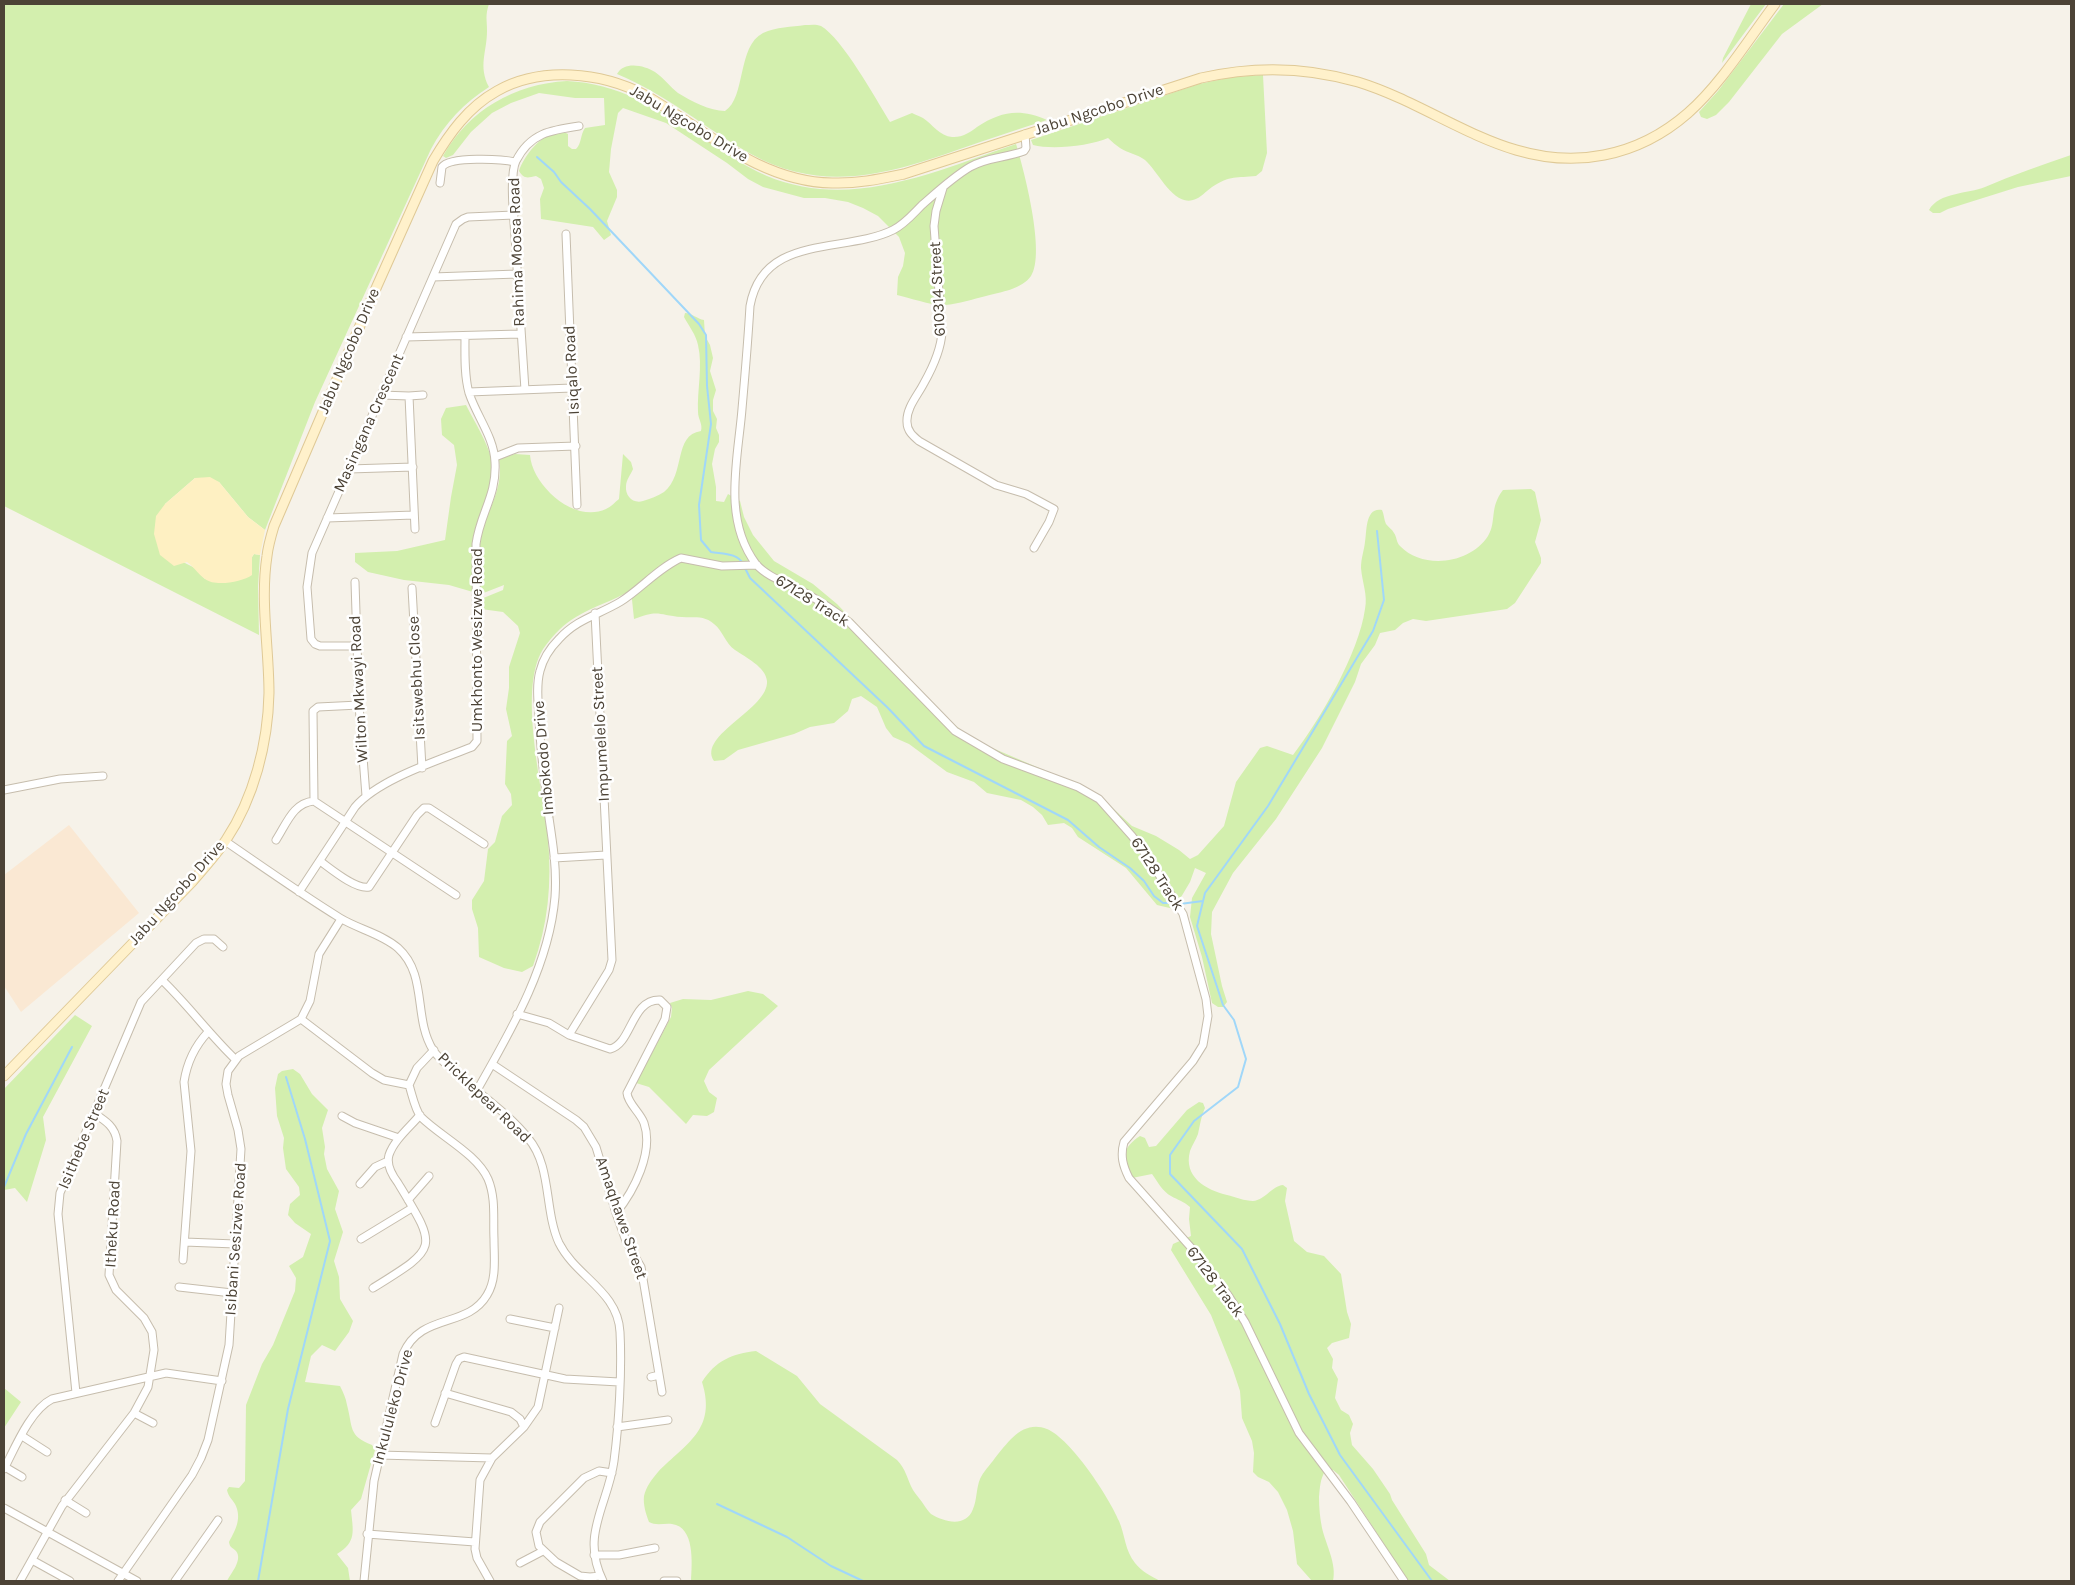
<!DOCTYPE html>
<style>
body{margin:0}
#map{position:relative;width:2075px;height:1585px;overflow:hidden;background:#f6f2e9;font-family:Karla,sans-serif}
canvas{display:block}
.frame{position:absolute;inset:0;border:5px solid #4c4336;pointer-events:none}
</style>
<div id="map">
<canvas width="2075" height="1585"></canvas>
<div class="frame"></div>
</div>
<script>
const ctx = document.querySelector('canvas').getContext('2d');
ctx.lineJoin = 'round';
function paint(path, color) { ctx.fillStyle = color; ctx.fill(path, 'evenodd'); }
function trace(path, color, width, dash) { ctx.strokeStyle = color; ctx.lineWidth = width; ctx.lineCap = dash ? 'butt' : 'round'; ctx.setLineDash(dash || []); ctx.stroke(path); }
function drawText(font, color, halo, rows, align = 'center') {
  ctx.font = font + ' Karla,sans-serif'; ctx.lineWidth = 5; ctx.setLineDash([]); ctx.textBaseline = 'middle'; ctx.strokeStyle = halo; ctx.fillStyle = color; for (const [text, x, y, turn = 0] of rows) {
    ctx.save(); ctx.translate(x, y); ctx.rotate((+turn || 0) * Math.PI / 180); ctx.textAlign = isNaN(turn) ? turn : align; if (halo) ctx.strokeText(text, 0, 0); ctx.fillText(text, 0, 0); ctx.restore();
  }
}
paint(new Path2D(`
 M 69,825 L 139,913 L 21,1012 L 4,986 L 4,875 Z`), '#fae8d3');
paint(new Path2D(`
 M 4,4 L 489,4 C 485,16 487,19 487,31 C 487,52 478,66 489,87 C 464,103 445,123 431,149 L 315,402 L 265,530 L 248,517 L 219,482 L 195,478 L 165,504 L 183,562 L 195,568 L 205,579 L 252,575 L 252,557 L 254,554 L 260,555 L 258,587 L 259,635 L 4,506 Z
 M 1751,4 L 1766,4 L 1722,63 L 1723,58 Z
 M 1784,4 L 1823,4 L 1782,34 L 1729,102 L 1716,115 L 1707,119 L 1701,117 L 1699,112 L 1718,91 Z
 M 805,25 C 810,25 816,24 821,26 C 842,38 876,99 890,122 L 912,113 C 915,115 920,116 923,118 C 932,124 940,136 952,137 C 961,138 971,132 977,127 C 1001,111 1020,108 1047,120 C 1018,129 989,139 960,149 C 889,174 823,194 751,154 C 706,129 666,94 617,74 C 624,61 644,65 655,72 C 664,78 670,87 678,93 C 691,101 710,111 725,111 C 746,98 737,46 763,33 C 776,27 792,27 805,25 Z
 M 1263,75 L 1267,153 L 1262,171 L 1256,176 C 1237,178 1230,175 1212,187 C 1206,191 1201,198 1193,200 C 1173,206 1158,171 1145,160 C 1137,154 1128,153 1120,148 C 1116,145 1112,142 1108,138 C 1090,146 1052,150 1033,145 L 1031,140 L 1199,84 L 1232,77 Z
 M 567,81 C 617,83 657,108 698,135 C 720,150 742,165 767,176 C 851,211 936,171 1016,144 C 1024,170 1046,254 1031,276 C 1022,289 1001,292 986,296 C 973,299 959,304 945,305 C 933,306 910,298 897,295 L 898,277 L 903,266 L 905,253 L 899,237 L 878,216 L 863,208 L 848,202 L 825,198 L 804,198 L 763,187 L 748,179 L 727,163 L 666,123 L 623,108 L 618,113 L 611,149 L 609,172 L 617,190 L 617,197 L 607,221 L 611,235 L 604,240 L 593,227 L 541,219 L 540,199 L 544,188 L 541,179 L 536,176 C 527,178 524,179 519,171 C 524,155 548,124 568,134 L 568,146 L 572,149 L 576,149 C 582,143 580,135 585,128 L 605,125 L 604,98 L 575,98 L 539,93 L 511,103 L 492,113 L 471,132 L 453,155 L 446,158 L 443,156 C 469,110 514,84 567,81 Z
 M 2071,155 L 2071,176 L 2018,187 L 1948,209 L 1940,213 L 1933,213 L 1929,210 C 1939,192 1968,194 1985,187 C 2013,175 2042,165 2071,155 Z
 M 685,313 C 692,313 697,319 704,320 L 705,336 L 710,345 L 713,358 L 710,371 L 716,390 L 713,400 L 713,411 L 717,419 L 716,428 L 719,435 L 719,442 L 715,449 L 712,464 L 716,487 L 716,501 L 724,502 L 728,494 L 740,501 L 744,517 L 753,535 L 774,561 L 813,584 L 837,604 L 946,718 L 965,733 L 990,747 L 1086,788 L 1103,799 L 1132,826 L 1156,836 L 1179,850 L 1190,859 L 1198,855 L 1224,826 L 1236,782 L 1260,748 L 1267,746 L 1293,755 C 1320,720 1359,653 1365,609 C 1368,595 1362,582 1361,568 C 1361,558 1364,551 1365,542 C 1367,531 1365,507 1382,510 C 1384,514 1384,520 1386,524 C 1388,527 1392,529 1394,533 C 1397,537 1396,542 1400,546 C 1423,570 1470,564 1488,536 C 1497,521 1489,508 1503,490 L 1531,489 L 1535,492 L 1541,520 L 1535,542 L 1541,558 L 1541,563 L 1515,603 L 1507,609 L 1426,621 L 1413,619 L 1403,623 L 1395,630 L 1380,633 L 1375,645 L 1361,664 L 1355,682 L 1322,748 L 1276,819 L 1233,873 L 1212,912 L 1211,934 L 1222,986 L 1227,1002 L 1223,1007 L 1218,1007 L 1212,1003 L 1202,957 L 1190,917 L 1192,898 L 1206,873 L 1195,868 L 1190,882 L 1174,909 L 1157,905 L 1126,868 L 1078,837 L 1072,828 L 1064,823 L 1048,825 L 1042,815 L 1033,807 L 1021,800 L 987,793 L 974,782 L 947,772 L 909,744 L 893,737 L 886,728 L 877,707 L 861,696 L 852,699 L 848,711 L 834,723 L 810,727 L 794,734 L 738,750 L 724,760 L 714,761 C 697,735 769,709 767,681 C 766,667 745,657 735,650 C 725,643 723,631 714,624 C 704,615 694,618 682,617 C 658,615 659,609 634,619 L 631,590 C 614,601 593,606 576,617 C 564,624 554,634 546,645 C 515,683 544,791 548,839 C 552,883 548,925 533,966 L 522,972 L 504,968 L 479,957 L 478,928 L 472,909 L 472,900 L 484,881 L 488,849 L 495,842 L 502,816 L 512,805 L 511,794 L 505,784 L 507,741 L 512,736 L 506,709 L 509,688 L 509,667 L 520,633 L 518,626 L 503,612 L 481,609 L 481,599 L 503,590 L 504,585 L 481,594 C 480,574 477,552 482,533 C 489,506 504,487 499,459 L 515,454 L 530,455 C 532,485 574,524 606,509 C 611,507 615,502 619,499 L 623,454 L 631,462 L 633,469 C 631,474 626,480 626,486 C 625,496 633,504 643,501 C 650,499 658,496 664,492 C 686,474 673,435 701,431 C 703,424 698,419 698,412 C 697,390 703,366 698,345 C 696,335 689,326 684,317 Z
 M 466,405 C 475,423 487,441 492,461 C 498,486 479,510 474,534 C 470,553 473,573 473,592 L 449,585 L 404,580 L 368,572 L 355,562 L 355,553 L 397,551 L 445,540 L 451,497 L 457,465 L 454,445 L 442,435 L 441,419 L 446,408 Z
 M 748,991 L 763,994 L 778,1006 L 709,1070 L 704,1081 L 709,1092 L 717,1098 L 714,1112 L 707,1116 L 693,1115 L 686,1124 L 649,1087 L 636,1083 L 671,1017 L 672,1008 L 670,1003 L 683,999 L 711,1000 Z
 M 75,1015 L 92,1026 L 43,1117 L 46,1140 L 27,1202 L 15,1188 L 4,1190 L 4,1089 Z
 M 293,1069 L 300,1074 L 312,1094 L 328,1110 L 322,1128 L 325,1147 L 324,1154 L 327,1169 L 339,1191 L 335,1209 L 343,1232 L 334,1261 L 339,1277 L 340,1299 L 353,1321 L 349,1332 L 335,1351 L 322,1345 L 311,1356 L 305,1382 L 340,1386 C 343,1392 346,1398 347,1405 C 353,1427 348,1436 372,1445 L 375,1450 L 361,1499 L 351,1510 C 353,1531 357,1542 337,1554 L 348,1568 L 350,1581 L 227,1581 C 231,1573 243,1560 236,1551 C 232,1547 230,1548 229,1542 C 236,1529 242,1518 235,1504 C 232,1499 228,1496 227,1490 L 229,1487 L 239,1488 L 245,1481 L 246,1405 L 262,1364 L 273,1345 L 295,1291 L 296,1278 L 289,1266 L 303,1257 L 311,1234 L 295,1223 L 288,1215 L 290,1204 L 300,1195 L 299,1187 L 286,1169 L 283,1148 L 284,1138 L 277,1116 L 275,1088 L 278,1074 L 282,1071 Z
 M 1199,1102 L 1203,1103 L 1205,1108 C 1201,1117 1200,1125 1198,1134 C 1196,1140 1192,1145 1190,1151 C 1183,1177 1206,1190 1227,1195 C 1235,1197 1245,1201 1253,1201 C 1265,1200 1272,1186 1283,1185 L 1287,1188 L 1285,1201 L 1294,1241 L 1307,1252 L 1324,1256 L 1341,1274 L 1347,1312 L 1351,1324 L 1349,1338 L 1332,1343 L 1327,1348 L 1333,1359 L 1332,1368 L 1338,1379 L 1335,1398 L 1341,1410 L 1349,1415 L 1353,1424 L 1350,1433 L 1352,1445 L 1373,1469 L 1390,1494 L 1392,1500 L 1426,1554 L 1429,1565 L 1450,1581 L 1408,1581 L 1339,1475 L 1333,1470 L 1325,1471 C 1320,1480 1320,1487 1319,1497 C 1319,1508 1320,1518 1322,1528 C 1326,1545 1337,1564 1333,1581 L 1312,1581 L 1297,1564 L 1293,1531 L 1287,1510 L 1278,1492 L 1269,1482 L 1258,1477 L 1253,1472 L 1254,1453 L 1252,1441 L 1242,1418 L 1240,1391 L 1233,1370 L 1211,1315 L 1171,1250 L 1173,1244 L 1191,1236 L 1189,1219 L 1190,1207 C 1183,1201 1178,1200 1171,1196 C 1163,1192 1157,1181 1152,1174 L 1132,1178 C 1119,1160 1123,1147 1140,1136 L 1145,1138 L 1149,1147 L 1156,1146 L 1187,1110 Z
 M 756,1351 L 797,1376 L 820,1404 L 897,1460 C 906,1469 907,1479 913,1490 C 916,1495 921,1500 924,1505 C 926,1508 929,1512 931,1514 C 944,1522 966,1528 973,1509 C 977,1500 976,1489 980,1479 C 983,1472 990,1465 995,1458 C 1009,1441 1023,1420 1047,1429 C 1071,1439 1109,1497 1119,1521 C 1125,1535 1125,1551 1135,1563 C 1141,1571 1151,1576 1160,1581 L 691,1581 C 692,1563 695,1527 672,1524 C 664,1523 656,1526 649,1522 C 646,1514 643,1505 644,1496 C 646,1487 652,1479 658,1472 C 686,1443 717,1430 702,1382 C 716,1360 732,1354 756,1351 Z
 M 4,1388 L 21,1402 L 4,1428 Z`), '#d3efae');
paint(new Path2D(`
 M 210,477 L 219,482 L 248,517 L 265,530 L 260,555 L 254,554 L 252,557 L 252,575 C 242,582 215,587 205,579 C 198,574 194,567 187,562 L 174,566 L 160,555 L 154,534 L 156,516 L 165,504 L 195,478 Z`), '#fef0c2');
trace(new Path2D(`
 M 537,157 L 554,172 L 561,182 L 590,209 L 699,324 L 706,335 L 707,386 L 711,424 L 699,505 L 701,540 L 711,552 C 723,554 738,553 743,564
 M 1377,531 L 1384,600 L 1373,631 L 1268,806 L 1205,893 L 1197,926 L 1223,1005 L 1234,1020 L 1246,1059 L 1238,1087 L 1194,1121 L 1170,1155 L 1170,1174 L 1242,1249 L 1280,1324 L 1309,1394 L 1340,1455 L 1432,1581
 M 745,568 L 750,578 L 888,708 L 924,746 L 1068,820 L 1099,847 L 1130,868 L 1144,881 L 1154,896 L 1163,903 L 1173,903
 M 1180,904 L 1203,901
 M 4,1187 L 26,1134 L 72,1047
 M 717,1504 L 787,1537 L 831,1566 L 863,1581
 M 258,1581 L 288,1409 L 330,1241 L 305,1139 L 286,1077`), '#a0d7f9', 2);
const minor = new Path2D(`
 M 1025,134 L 1026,148 L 1024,151 C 1006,158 987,157 970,167 C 953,177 937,192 922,205 C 913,214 905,224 893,230 C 844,254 763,233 750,306 C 748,340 745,375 742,409 C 738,459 722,519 756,564 C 767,577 787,583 802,591 C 818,600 834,610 849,622 L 955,731 L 1003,759 L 1078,787 L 1099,799 L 1132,836 L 1150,860 L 1183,914 L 1206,999 L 1208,1016 L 1203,1045 L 1193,1061 L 1124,1142 C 1120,1156 1123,1166 1129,1178 L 1195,1252 L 1228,1295 L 1245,1322 L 1299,1433 L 1351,1502 L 1404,1581
 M 440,183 L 442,167 C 450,156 502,159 515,162
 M 943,188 L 936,211 L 934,226 L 942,332 C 941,350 933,367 924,383 C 918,395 906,408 907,422 C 907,431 913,436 919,441 L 996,485 L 1026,494 L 1054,509 L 1049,522 L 1034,548
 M 566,234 L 577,505
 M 433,277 L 517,274
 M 406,337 L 520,334
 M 525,390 C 522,339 518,288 515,237 C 514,219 509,175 516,161 C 530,133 551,130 579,126
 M 469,392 L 572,388
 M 381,395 L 409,396 L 415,529
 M 409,396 L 423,395
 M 495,457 L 518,448 L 576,446
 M 349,469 L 413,467
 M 327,518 L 414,515
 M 355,582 L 359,705 L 366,796
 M 412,588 L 422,768
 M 357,646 L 320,646 L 315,644 L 311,639 L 307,587 L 312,553 L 456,224 L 463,219 L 468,217 L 514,215
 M 4,790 L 60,779 L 103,776
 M 314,801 L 313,711 L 318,707 L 359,705
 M 276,840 C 287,823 293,803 314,801 L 456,895
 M 225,841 C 263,867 301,894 340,918 C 358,929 382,934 398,948 C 428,975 413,1018 433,1050 C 439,1059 448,1066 456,1073 C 479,1094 508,1113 528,1138 C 552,1166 544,1210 559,1243 C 576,1277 618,1291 620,1332 C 622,1370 619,1423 614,1461 C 608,1505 580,1535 603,1581
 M 554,858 L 606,855
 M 320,861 C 331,869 356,890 369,887 L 417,815 L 424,808 L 429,808 L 484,844
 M 299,892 L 355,807 C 379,779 437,761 472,747 L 477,741 L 476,544 C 480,513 497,496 495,462 C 494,437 477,417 469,393 C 464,375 465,354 465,336
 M 162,980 C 188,1005 209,1034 235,1059
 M 517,1014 L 549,1023 L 569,1035 L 610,1049 C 632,1044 631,999 660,1000 L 667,1007 L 665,1019 L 627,1093 C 628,1104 640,1112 644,1123 C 654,1152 634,1191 616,1213
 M 301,1019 L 372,1073 L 384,1080 L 409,1085
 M 569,1035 L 609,970 L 612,960 L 595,613
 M 492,1064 L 576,1120 L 584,1127 L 596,1147 L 616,1213 L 626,1241 L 641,1267 L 662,1392
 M 476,1092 C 510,1032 549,967 555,897 C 557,870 553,844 549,818 C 545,784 540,750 539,716 C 538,702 536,685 540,671 C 543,659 550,648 559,639 C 577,619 598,615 620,602 C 641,589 658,568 681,558 L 722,566 L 757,565
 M 342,1116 L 355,1123 L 399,1138
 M 360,1184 L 375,1167 L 388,1161
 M 408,1200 L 429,1176
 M 361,1239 L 412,1208
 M 185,1242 L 235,1244
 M 183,1260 L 191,1151 L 184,1082 C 187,1062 194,1047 208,1032
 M 179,1287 L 232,1293
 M 373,1288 C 439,1247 438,1249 398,1183 C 392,1175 386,1165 389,1155 C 394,1140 410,1127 420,1115
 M 510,1319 L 555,1328
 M 651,1377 L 659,1375
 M 76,1393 L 58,1214 L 60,1193 L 141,1002 L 196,943 L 204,939 L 214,939 L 223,947
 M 445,1393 L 511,1412 L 520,1419 L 524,1427
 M 134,1413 L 153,1423
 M 435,1423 L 456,1364 L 459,1359 L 464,1357 L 565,1379 L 619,1382
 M 617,1427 L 668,1420
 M 22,1436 L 47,1452
 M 379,1455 L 492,1458
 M 5,1467 L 22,1477
 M 4,1469 C 15,1448 30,1410 52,1399 L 166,1373 L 222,1381
 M 65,1500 L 86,1513
 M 4,1508 L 137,1581
 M 367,1534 L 475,1542
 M 594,1555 L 619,1555 L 655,1548
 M 32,1560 L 70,1581
 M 520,1563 L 543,1551
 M 600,1576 L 590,1577 L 580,1576 L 556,1562 L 539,1546 L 536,1532 L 540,1522 L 584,1478 L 599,1471 L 612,1473
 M 20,1581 L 62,1506 L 134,1413 L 148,1387 L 154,1350 L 152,1332 L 144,1318 L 116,1290 L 109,1275 L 117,1141 C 115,1127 106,1121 95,1114
 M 118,1581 L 192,1475 L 201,1458 L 208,1440 L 229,1345 L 241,1149 L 238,1130 L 228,1095 L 226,1084 L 228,1071 L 239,1056 L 301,1019 L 310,1001 L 319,954 L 341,919
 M 175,1581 L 218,1520
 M 364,1581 L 374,1481 L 403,1354 C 421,1312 467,1329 487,1295 C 497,1279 494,1258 494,1239 C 493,1219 496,1198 488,1179 C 477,1154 440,1136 421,1117 C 415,1110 412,1094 409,1085 L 417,1068 L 434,1050
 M 490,1581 L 477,1558 L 475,1549 L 480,1480 L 492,1458 L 524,1427 L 538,1407 L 559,1308
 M 664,1581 L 677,1581`);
const secondary = new Path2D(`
 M 4,1076 L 192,882 C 204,868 216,855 226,840 C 254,798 268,743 269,693 C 269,648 260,601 267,556 C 268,546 271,536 274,526 L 377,286 L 433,161 C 449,134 468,107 497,91 C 541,66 601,72 645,95 C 704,129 760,182 832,183 C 857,184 880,179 904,174 L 1201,78 C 1253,66 1307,67 1358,82 C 1442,108 1510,174 1604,155 C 1635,149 1664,134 1688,113 C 1721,84 1748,40 1775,4`);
trace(minor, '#c6bdad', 9);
trace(secondary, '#dfc996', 11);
trace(minor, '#fff', 7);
trace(secondary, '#fff1cb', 9);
drawText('16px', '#4c4336', '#fff', [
 ["Jabu Ngcobo Drive",1099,110,-18],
 ["Jabu Ngcobo Drive",689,124,31],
 ["Rahima Moosa Road",517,252,-92],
 ["610314 Street",938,289,-93],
 ["Jabu Ngcobo Drive",349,351,-67],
 ["Isiqalo Road",572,370,-93],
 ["Masingana Crescent",369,423,-66],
 ["67128 Track",812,601,32],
 ["Umkhonto Wesizwe Road",477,640,-90],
 ["Isitswebhu Close",417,678,-93],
 ["Wilton Mkwayi Road",359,689,-93],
 ["Impumelelo Street",601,734,-93],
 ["Imbokodo Drive",544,758,-95],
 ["67128 Track",1157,874,57],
 ["Jabu Ngcobo Drive",177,893,-48],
 ["Pricklepear Road",484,1098,44],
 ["Isithebe Street",84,1139,-67],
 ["Amaqhawe Street",621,1218,71],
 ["Itheku Road",113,1224,-87],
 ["Isibani Sesizwe Road",236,1239,-86],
 ["67128 Track",1215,1282,53],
 ["Inkululeko Drive",393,1407,-75]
]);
</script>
